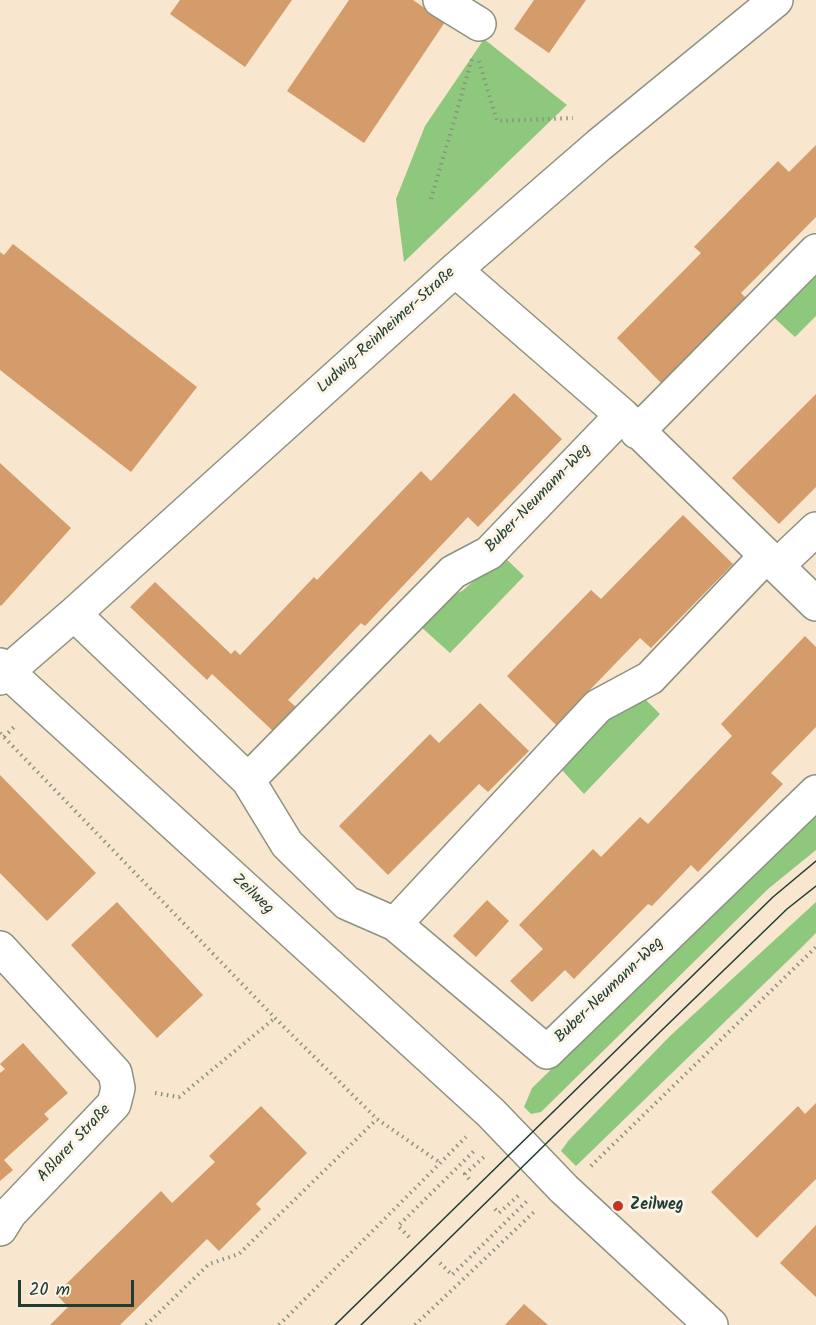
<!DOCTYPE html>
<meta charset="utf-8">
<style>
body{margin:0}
#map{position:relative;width:816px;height:1325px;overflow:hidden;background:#f8e6ce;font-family:Kalam,sans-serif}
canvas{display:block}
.scale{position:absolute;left:18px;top:1280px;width:116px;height:27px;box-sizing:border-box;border:3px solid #1f3d34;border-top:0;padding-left:8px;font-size:18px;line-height:21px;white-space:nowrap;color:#1f3d34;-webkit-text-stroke:4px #fcf5e5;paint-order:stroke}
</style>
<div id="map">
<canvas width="816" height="1325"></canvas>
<div class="scale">20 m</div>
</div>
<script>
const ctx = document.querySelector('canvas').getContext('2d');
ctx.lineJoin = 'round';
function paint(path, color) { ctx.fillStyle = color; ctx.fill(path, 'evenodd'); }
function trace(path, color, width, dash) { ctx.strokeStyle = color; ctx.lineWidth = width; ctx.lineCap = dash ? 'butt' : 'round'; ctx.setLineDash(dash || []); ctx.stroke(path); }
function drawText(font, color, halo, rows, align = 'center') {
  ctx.font = font + ' Kalam,sans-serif'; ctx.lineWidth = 6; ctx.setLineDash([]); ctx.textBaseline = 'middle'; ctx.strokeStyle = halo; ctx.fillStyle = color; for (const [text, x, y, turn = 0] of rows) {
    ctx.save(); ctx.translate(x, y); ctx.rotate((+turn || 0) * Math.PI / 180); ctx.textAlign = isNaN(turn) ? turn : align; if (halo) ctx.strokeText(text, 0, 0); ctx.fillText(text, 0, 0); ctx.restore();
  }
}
paint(new Path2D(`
 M 484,39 L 567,105 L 404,262 L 396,199 L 425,126 Z
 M 816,264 L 816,316 L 795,337 L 771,315 Z
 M 503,556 L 524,576 L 450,653 L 420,626 L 453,595 L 462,591 Z
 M 646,700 L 660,714 L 584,794 L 561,769 L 610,710 Z
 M 816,812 L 816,850 L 768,889 L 541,1112 L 531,1114 L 524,1107 L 532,1088 Z
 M 816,902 L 816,933 L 800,949 L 576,1166 L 561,1151 L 569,1140 L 670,1036 Z`), '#8ec87d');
paint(new Path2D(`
 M 180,0 L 292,0 L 245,67 L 170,14 Z
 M 349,0 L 413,0 L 445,22 L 364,143 L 287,91 Z
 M 534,0 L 586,0 L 549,53 L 514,29 Z
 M 816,145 L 816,217 L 741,293 L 747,299 L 663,385 L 617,338 L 701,253 L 694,247 L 778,161 L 789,172 Z
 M 13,244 L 197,387 L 131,472 L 0,370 L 0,252 L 4,255 Z
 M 514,393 L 562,439 L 478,527 L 468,517 L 365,626 L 361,623 L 288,700 L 296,707 L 273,731 L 212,674 L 207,680 L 130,607 L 155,582 L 231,654 L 235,650 L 240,655 L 314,577 L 317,580 L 421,471 L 431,481 Z
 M 816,394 L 816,487 L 779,524 L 732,478 Z
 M 0,463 L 71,528 L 1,606 L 0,605 Z
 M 683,515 L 733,564 L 651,648 L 640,638 L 556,725 L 507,676 L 591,590 L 601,599 Z
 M 805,636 L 816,647 L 816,727 L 771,773 L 783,784 L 698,872 L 691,865 L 652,906 L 648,904 L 574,979 L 565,970 L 532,1002 L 510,981 L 543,949 L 519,925 L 593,849 L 601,857 L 640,817 L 648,824 L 732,736 L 721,724 Z
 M 480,703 L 529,751 L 488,792 L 479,784 L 388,875 L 339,826 L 430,734 L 439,743 Z
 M 0,775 L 96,873 L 47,921 L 0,873 Z
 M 487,900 L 509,921 L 476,957 L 453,936 Z
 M 117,902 L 203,995 L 157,1038 L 71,945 Z
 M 23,1043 L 68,1093 L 44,1114 L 49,1119 L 4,1160 L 13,1170 L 0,1181 L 0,1073 L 5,1069 L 0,1064 Z
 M 816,1103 L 816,1179 L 757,1238 L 711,1192 L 798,1106 L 805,1114 Z
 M 261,1106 L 307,1153 L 256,1204 L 261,1209 L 219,1251 L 207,1239 L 120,1325 L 50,1325 L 68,1307 L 56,1294 L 161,1191 L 172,1203 L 215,1162 L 209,1156 Z
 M 816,1225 L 816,1297 L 780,1263 Z
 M 524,1304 L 548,1325 L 505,1325 Z`), '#d39c6a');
const minor = new Path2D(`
 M 440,0 L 479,24
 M 455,270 L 622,415 L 816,604
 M 637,432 L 816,251
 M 778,565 L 816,529
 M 74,614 L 248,780 L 287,844 L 347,903 L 395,924 L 547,1052 L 816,792
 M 0,665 L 491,1113 L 564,1189 L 711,1325
 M 0,678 L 74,614 L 455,270 L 599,145 L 776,0
 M 248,780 L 453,572 L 489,553 L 622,415
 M 395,924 L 598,706 L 650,678 L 766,556
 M 0,948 L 115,1073 L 118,1088 L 114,1104 L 10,1213 L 0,1229`);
trace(minor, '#8c9281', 36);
trace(new Path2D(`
 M 479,61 L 497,121 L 573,118
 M 431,199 L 472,59
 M 0,733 L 275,1018 L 377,1119 L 439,1162
 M 4,737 L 15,726
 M 155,1093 L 179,1097 L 275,1018
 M 591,1166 L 816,947
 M 469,1179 L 465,1174 L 484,1157
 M 495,1209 L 499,1213 L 520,1194
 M 409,1237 L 398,1226 L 476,1149
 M 440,1263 L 452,1275 L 527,1201
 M 146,1325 L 209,1264 L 239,1254 L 377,1119
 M 279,1325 L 466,1137
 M 415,1325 L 535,1211`), '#8c9281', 4, [1.5, 4.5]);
trace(minor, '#fff', 33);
trace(new Path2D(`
 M 335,1325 L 773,897 L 816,861
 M 361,1325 L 662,1030 L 787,909 L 816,886`), '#1f3d34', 1.5);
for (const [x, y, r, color] of [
 [618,1206,6,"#c8321e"]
]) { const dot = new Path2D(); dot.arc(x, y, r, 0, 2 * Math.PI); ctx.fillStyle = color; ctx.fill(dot); trace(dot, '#fcf5e5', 2); }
drawText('16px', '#1f3d34', '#fcf5e5', [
 ["Ludwig-Reinheimer-Straße",387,331,-42],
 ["Buber-Neumann-Weg",539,499,-46],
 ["Zeilweg",252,895,43],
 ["Buber-Neumann-Weg",610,991,-44],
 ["Aßlarer Straße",75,1144,-47]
]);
drawText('bold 16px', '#1f3d34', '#fcf5e5', [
 ["Zeilweg",630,1206]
], 'left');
</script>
